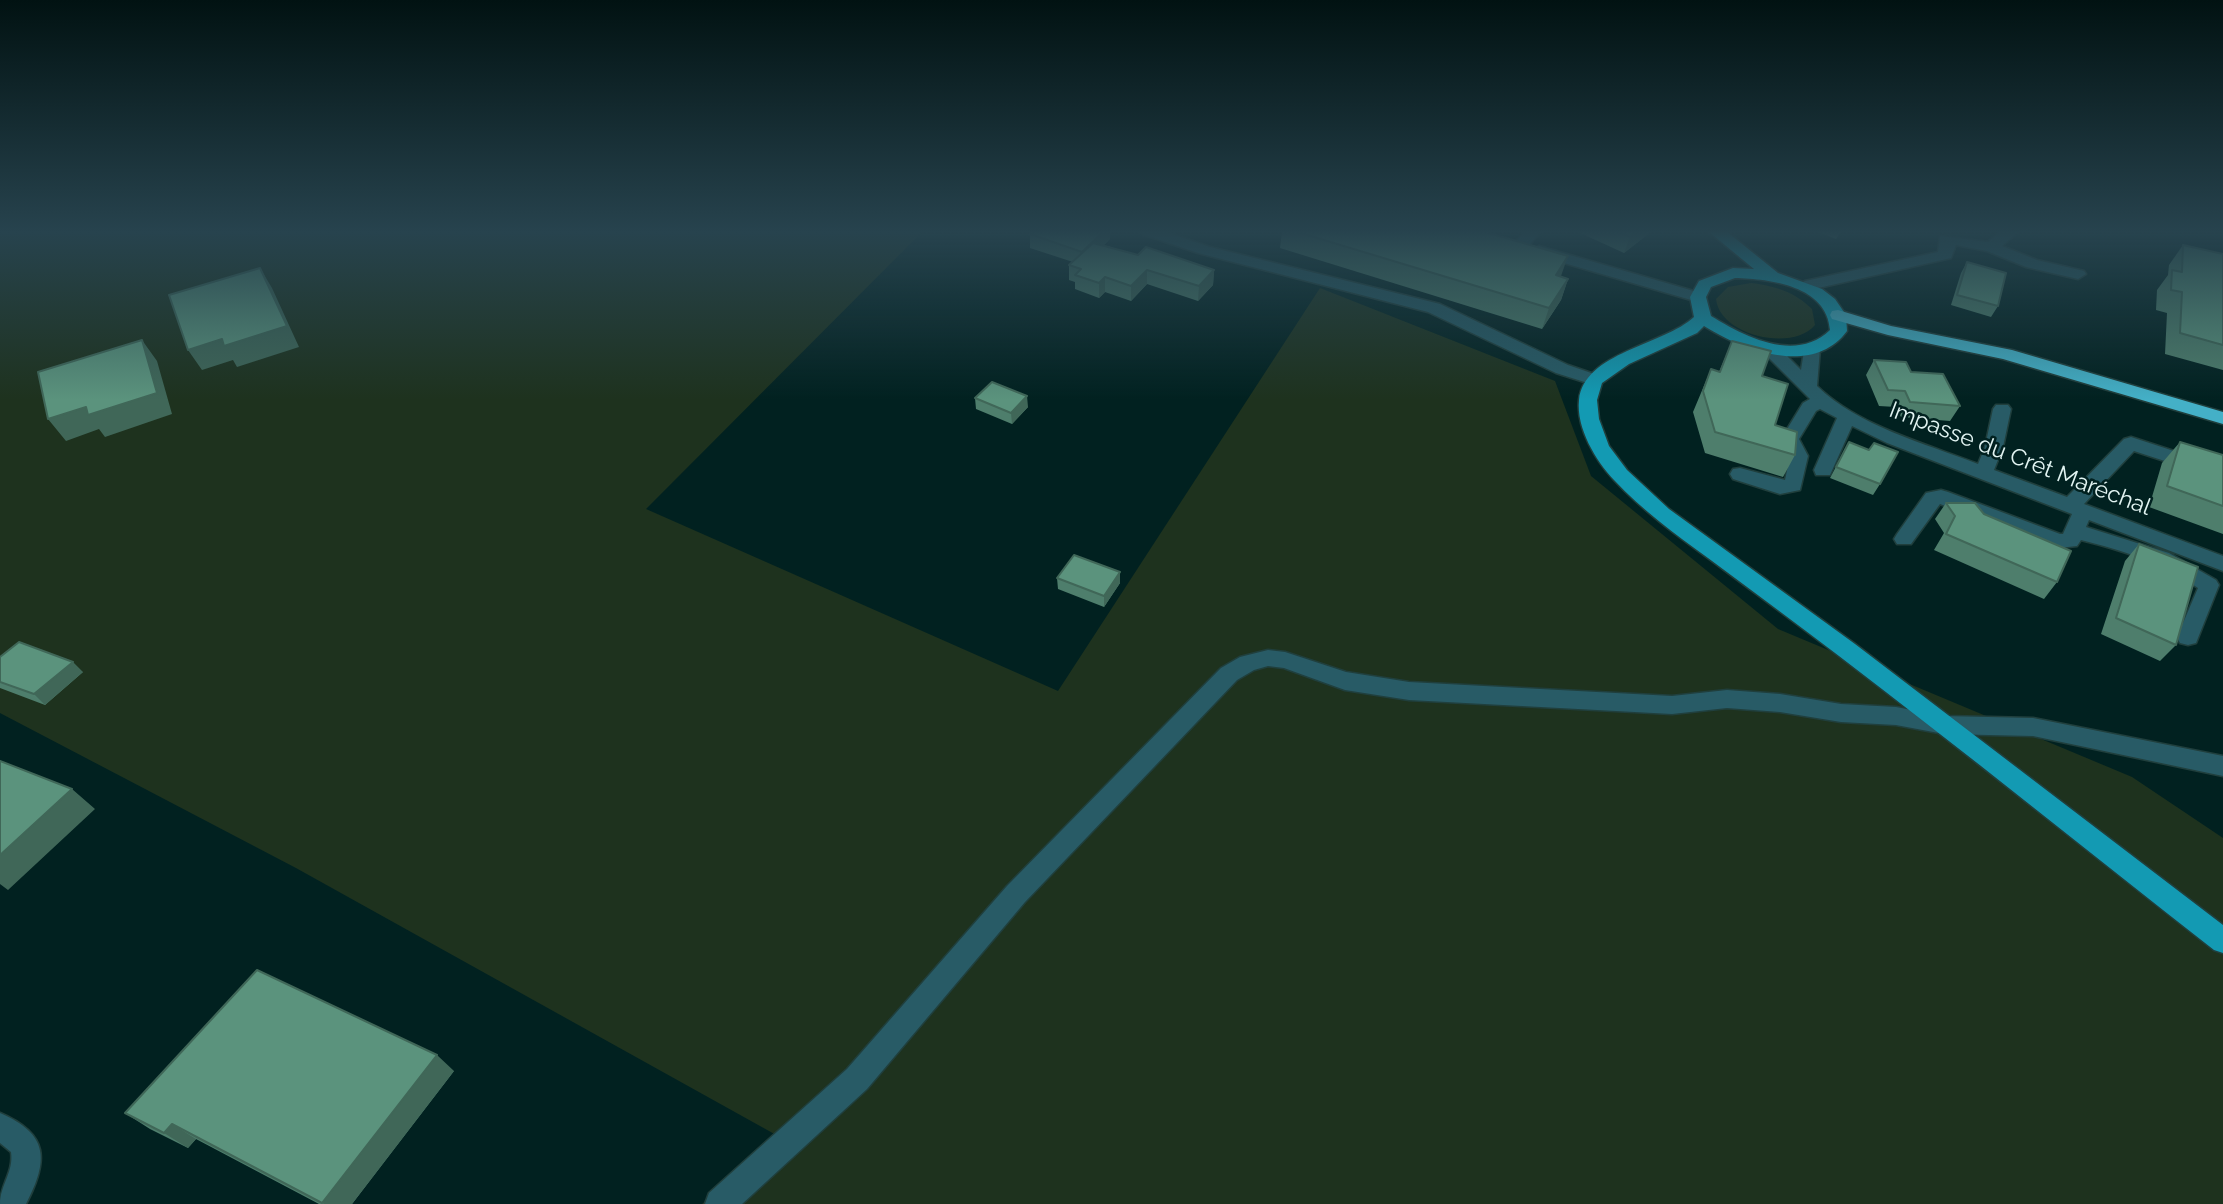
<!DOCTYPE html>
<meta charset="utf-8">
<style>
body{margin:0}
canvas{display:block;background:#012120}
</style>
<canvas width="2223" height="1204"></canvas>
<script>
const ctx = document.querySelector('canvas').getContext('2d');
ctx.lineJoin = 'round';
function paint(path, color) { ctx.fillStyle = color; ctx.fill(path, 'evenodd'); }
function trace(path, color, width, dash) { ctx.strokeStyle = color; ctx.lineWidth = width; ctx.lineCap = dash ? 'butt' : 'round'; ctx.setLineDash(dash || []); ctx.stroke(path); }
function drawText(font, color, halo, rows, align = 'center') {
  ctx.font = font + ' Raleway,sans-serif'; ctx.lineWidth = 5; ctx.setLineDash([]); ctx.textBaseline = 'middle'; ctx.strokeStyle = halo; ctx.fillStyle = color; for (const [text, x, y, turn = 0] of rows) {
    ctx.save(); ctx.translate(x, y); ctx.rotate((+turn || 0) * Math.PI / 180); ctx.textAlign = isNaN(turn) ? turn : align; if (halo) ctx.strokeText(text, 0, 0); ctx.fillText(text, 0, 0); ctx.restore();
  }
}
paint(new Path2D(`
 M 0,231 L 923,231 L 646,509 L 1058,691 L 1320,288 L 1555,381 L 1591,476 L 1778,629 L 2132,777 L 2223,838 L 2223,1204 L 702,1204 L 778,1136 L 296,868 L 0,713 Z
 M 1751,283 C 1775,286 1795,292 1812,309 L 1815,325 C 1793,352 1720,336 1716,299 L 1728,287 Z`), '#1e321e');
const minor = new Path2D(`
 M 1139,231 L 1163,231 L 1210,247 L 1440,304 L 1568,365 L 1600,376 L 1603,380 L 1594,385 L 1556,373 L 1428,312 L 1198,253 L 1142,234 Z
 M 1525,231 L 1541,231 L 1526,249 L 1514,249 L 1512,246 Z
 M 2001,231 L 2019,231 L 2002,246 L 2037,260 L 2084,271 L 2086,274 L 2078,279 L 2026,267 L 1987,251 L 1956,245 L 1951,258 L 1805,291 L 1797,286 L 1805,281 L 1938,252 L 1940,236 L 1988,242 Z
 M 1539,246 L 1704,294 L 1706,297 L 1698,302 L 1533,254 L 1531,251 Z
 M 1770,344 L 1776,345 L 1801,370 L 1805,345 L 1817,345 L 1820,349 L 1817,386 C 1858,426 1924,443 1978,464 L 1985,447 L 1993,409 L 1996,405 L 2008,405 L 2011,409 L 2003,447 L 1994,470 L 2067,497 L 2124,439 L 2131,437 L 2223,467 L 2223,480 L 2134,451 L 2084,504 L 2223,556 L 2223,571 L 2089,520 L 2086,527 L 2169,553 L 2216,580 L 2219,585 L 2196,643 L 2188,645 L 2180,643 L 2177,637 L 2198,588 C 2162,563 2122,550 2081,540 L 2077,546 L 2059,548 L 1940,504 L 1911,544 L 1897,544 L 1894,539 L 1897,534 L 1926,493 L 1941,490 L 1948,492 L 2060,534 L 2063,534 L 2072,514 L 1887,443 L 1852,426 L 1830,475 L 1816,475 L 1814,470 L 1837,418 L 1820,409 L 1816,411 L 1799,439 L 1808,456 L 1800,490 L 1780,494 L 1733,479 L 1730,474 L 1733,469 L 1740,468 L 1785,480 L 1790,456 L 1781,439 L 1803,403 L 1810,399 L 1764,353 L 1761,349 Z
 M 1268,650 L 1285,652 L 1346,672 L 1409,682 L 1672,696 L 1727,690 L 1780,694 L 1841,704 L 1896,707 L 1944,716 L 2033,718 L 2223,756 L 2223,776 L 2033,736 L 1944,734 L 1896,725 L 1841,722 L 1780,712 L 1727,708 L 1672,714 L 1409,700 L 1345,690 L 1284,668 L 1268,666 L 1254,670 L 1237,680 L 1025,902 L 867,1089 L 742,1204 L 705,1204 L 709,1193 L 847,1069 L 1007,886 L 1221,668 L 1240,657 Z
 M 0,1113 C 49,1134 49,1160 26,1204 L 0,1204 C 0,1185 14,1172 11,1152 L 0,1143 Z`);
const major = new Path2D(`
 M 1708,231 L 1726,231 L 1778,273 L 1822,289 L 1835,299 L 1846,315 L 1847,331 C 1813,377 1744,351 1704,326 L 1697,333 L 1629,364 L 1602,383 L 1597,400 L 1599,419 L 1609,446 L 1627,470 L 1669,509 L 1855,644 L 2223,925 L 2223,953 L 2214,950 C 2089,852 1965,752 1839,656 C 1796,623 1752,591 1708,558 C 1675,534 1642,510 1614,480 C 1596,461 1576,428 1579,400 C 1584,352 1664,345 1694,317 L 1690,297 L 1699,281 L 1733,268 L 1754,269 ZM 1735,278 C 1771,279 1827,286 1830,330 C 1796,363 1745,337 1711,316 L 1706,297 L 1711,287 Z`);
const highway = new Path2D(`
 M 1838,310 L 1891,326 L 2012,350 L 2223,412 L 2223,424 L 2003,359 L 1888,335 L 1832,319 L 1830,315 L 1832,311 Z`);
trace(minor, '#203f3d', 3);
trace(major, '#203f3d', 3);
trace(highway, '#203f3d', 3);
paint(minor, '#285b66');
paint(major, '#139ab3');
paint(highway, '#44b0c7');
paint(new Path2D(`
 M 1030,231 L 1110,231 L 1110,239 L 1104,245 L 1138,255 L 1214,270 L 1213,285 L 1198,301 L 1147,284 L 1131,301 L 1105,292 L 1099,298 L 1075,289 L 1075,282 L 1069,280 L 1069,265 L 1073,262 L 1030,248 Z
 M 1282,231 L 1482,231 L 1561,277 L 1568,279 L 1561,300 L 1542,329 L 1280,248 Z
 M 1576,231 L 1652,231 L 1624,253 Z
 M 1815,231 L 1842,231 L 1836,239 Z
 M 2183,245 L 2223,254 L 2223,370 L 2165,354 L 2167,313 L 2156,310 L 2157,290 L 2168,275 L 2169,265 Z
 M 1967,262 L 1998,306 L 1991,317 L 1951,305 L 1961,273 Z
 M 1732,341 L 1762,376 L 1775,425 L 1795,455 L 1783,477 L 1705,453 L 1693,412 L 1711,369 L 1719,372 Z
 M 1874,360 L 1911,372 L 1960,406 L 1950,421 L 1901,417 L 1896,407 L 1879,406 L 1866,375 Z
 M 975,398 L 1028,407 L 1012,424 L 976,409 Z
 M 1849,442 L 1880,484 L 1873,495 L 1830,478 Z
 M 2180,442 L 2223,455 L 2223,534 L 2149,507 L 2162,463 Z
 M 1946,503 L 1984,514 L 2057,582 L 2044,599 L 1934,550 L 1944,533 L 1935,519 Z
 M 2139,544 L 2176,645 L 2160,661 L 2101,634 L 2125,561 Z
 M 1057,578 L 1120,583 L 1104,607 L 1058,589 Z
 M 0,657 L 83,672 L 45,705 L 0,688 Z
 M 454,1071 L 352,1204 L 319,1204 L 196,1139 L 188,1148 L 150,1129 L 125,1113 Z`), '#4e7e6c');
paint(new Path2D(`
 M 1104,231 L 1110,231 L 1110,239 L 1083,265 L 1082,252 Z
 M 1638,231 L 1652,231 L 1624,253 L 1630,237 Z
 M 1568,256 L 1561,276 L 1556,275 Z
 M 260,268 L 272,288 L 299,347 L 237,367 L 233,360 L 202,370 L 188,350 Z
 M 1147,270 L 1147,284 L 1131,301 L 1131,286 Z
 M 1214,270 L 1213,285 L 1198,301 L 1199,286 Z
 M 1105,277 L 1105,292 L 1099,298 L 1099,283 Z
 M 1568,279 L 1561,300 L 1542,329 L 1549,308 Z
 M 142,340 L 157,361 L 172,414 L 105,437 L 99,429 L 66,441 L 48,419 Z
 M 1027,396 L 1028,407 L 1012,424 L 1011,413 Z
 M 1120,572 L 1120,583 L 1104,607 L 1104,596 Z
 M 73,662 L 83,672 L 45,705 L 34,694 Z
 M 72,789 L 95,809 L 8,890 L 0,884 L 0,855 Z
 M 437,1055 L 454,1071 L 352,1204 L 324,1204 L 322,1203 Z
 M 172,1124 L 196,1139 L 188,1148 L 164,1133 Z`), '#406758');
const building = new Path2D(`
 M 1033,231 L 1104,231 L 1082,252 L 1030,234 Z
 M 1294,231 L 1482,231 L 1568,256 L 1556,275 L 1568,279 L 1549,308 Z
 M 1616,231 L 1638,231 L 1630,237 Z
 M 1093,243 L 1138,255 L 1146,247 L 1214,270 L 1199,286 L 1147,270 L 1131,286 L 1105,277 L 1099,283 L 1075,275 L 1081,269 L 1069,265 Z
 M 2183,245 L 2223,254 L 2223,345 L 2180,333 L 2182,292 L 2171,290 L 2172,270 L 2182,272 Z
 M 1967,262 L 2006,273 L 1998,306 L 1957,295 Z
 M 260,268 L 287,326 L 224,346 L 222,339 L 188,350 L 169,295 Z
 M 142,340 L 157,393 L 88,415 L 86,407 L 48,419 L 38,372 Z
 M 1732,341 L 1771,351 L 1762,376 L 1788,384 L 1775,425 L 1797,432 L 1795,455 L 1715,432 L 1703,391 L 1711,369 L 1720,372 Z
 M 1874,360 L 1906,362 L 1911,372 L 1943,374 L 1960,406 L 1910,402 L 1905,391 L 1888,390 Z
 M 992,382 L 1027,396 L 1011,413 L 975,398 Z
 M 1849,442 L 1869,450 L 1874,443 L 1898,452 L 1880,484 L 1836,467 Z
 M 2180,442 L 2223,455 L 2223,506 L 2167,486 Z
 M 1946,503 L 1975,503 L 1984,514 L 2071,551 L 2057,582 L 1946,534 L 1955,516 Z
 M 2139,544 L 2198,567 L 2176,645 L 2116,618 Z
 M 1074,555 L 1120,572 L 1104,596 L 1057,578 Z
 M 19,642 L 73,662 L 34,694 L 0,682 L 0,657 Z
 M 0,761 L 72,789 L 0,855 Z
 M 257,970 L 437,1055 L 322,1203 L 172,1124 L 164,1133 L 125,1113 Z`);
paint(building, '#5b937d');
trace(building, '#406758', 2);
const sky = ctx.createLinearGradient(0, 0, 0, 400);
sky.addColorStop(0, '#011212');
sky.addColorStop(0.58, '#27434e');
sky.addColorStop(1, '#27434e00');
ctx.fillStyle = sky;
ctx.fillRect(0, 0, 2223, 400);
drawText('23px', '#e2f4f2', '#012120', [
 ["Impasse du Crêt Maréchal",2020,459,21]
]);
</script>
